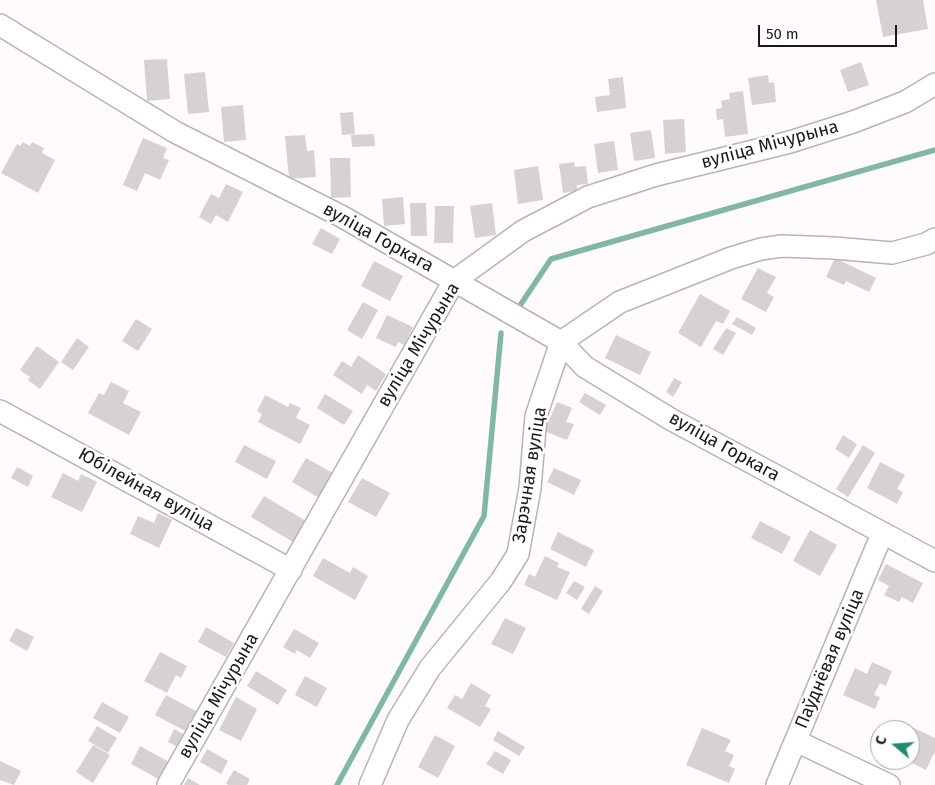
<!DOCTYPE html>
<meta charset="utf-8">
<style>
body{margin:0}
#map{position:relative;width:935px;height:785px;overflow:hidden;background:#fffafd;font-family:"Fira Sans",sans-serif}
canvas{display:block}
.north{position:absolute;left:870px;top:720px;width:50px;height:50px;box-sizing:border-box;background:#fff;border:1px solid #a4a3a4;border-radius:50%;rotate:288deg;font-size:14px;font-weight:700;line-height:20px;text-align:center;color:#1b191b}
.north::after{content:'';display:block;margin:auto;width:18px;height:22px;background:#1f8e6f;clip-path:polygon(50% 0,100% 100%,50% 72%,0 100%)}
.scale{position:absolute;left:758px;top:25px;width:139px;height:22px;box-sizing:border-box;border:2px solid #1b191b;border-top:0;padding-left:6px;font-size:15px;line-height:18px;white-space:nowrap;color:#1b191b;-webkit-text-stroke:4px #fff;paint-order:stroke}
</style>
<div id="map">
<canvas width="935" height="785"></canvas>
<div class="north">С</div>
<div class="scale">50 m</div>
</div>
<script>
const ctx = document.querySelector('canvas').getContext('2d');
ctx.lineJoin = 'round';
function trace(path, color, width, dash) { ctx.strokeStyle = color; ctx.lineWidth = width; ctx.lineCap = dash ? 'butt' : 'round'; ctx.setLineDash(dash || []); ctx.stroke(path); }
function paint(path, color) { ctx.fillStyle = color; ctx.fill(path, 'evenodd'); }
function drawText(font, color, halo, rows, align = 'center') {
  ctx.font = font + ' "Fira Sans",sans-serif'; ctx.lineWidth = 5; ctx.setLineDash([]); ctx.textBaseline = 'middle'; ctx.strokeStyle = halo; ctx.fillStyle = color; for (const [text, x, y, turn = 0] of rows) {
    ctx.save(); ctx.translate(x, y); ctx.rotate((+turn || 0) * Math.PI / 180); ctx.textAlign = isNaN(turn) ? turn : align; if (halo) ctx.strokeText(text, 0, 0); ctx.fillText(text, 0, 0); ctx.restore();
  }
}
trace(new Path2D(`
 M 517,310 L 551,259 L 935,150
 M 337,785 L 484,516 L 501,333`), '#7fb9a3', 5.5);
paint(new Path2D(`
 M 876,0 L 923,0 L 928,29 L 883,37 Z
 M 167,59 L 170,99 L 147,101 L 144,60 Z
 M 861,62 L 869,85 L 848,92 L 840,70 Z
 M 205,72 L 209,112 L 188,114 L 184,74 Z
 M 768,75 L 769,83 L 774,82 L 776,102 L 752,105 L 748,78 Z
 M 623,77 L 626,108 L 597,112 L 595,97 L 610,95 L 608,79 Z
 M 743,91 L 748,134 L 725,137 L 723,119 L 717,120 L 716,109 L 722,108 L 721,101 L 730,99 L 729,93 Z
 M 243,105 L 246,140 L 224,142 L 221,107 Z
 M 353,112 L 355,134 L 342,135 L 340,113 Z
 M 684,119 L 686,152 L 665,154 L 663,120 Z
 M 651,130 L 655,158 L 634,161 L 630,133 Z
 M 374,134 L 375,146 L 352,147 L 351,135 Z
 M 305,135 L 307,151 L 314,150 L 316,177 L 289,179 L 285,136 Z
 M 143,138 L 167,148 L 163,158 L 169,160 L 160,180 L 145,173 L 137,191 L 123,185 Z
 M 614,141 L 618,170 L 598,173 L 594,144 Z
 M 23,142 L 30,146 L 32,142 L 44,148 L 42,153 L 55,160 L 38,193 L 1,173 L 17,144 L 20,146 Z
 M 330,158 L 350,158 L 351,197 L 331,198 Z
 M 574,162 L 575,167 L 586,166 L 588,184 L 577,185 L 577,191 L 563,193 L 559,164 Z
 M 538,166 L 543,200 L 518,204 L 514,170 Z
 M 226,184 L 243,192 L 228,222 L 216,215 L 211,224 L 199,217 L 211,194 L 219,198 Z
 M 403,197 L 405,224 L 384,226 L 382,199 Z
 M 410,203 L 426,203 L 427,236 L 411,236 Z
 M 492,203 L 496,235 L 475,238 L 470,206 Z
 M 435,206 L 454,206 L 453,243 L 434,243 Z
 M 321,228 L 340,239 L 332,254 L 312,244 Z
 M 835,258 L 876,278 L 869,292 L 846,281 L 844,285 L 826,277 Z
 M 374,261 L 403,276 L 390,301 L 361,286 Z
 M 758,268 L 776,277 L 767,293 L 774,297 L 766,312 L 741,299 Z
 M 700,294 L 730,311 L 723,324 L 716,321 L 701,347 L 678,333 Z
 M 363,302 L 378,310 L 362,339 L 347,330 Z
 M 387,315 L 413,327 L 404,345 L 398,342 L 396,347 L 376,338 Z
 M 737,317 L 756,328 L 752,335 L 732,324 Z
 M 136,319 L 152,329 L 138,351 L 122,341 Z
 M 726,328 L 736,333 L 723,355 L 713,349 Z
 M 616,335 L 651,352 L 640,375 L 605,358 Z
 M 77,338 L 89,347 L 73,370 L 61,362 Z
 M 37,346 L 59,362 L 40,389 L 28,380 L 30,377 L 20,370 Z
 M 358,355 L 386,374 L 376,391 L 367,385 L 362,394 L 333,375 L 342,361 L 351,367 Z
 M 674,378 L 682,382 L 673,397 L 666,392 Z
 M 111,382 L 129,391 L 123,403 L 141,412 L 129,435 L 88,413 L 99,393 L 104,395 Z
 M 585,393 L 606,405 L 600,415 L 579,402 Z
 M 325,394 L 353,411 L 344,425 L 317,408 Z
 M 265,395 L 288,407 L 290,403 L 301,408 L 296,418 L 310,425 L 300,444 L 258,422 L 262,414 L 257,411 Z
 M 557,402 L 572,408 L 566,422 L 574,424 L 567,440 L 544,431 Z
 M 843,435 L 857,444 L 849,458 L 835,449 Z
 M 244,445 L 276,461 L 267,479 L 235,462 Z
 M 863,445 L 875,453 L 848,497 L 836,489 Z
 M 306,458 L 333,473 L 319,498 L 292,482 Z
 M 880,462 L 905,475 L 897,489 L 903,492 L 897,504 L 867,488 Z
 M 17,467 L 33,476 L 28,487 L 11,478 Z
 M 554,468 L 581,480 L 574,495 L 547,482 Z
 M 63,473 L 78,481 L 81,474 L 97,482 L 82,512 L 51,497 Z
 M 362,478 L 390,493 L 376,517 L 348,502 Z
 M 264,496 L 306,521 L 293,542 L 251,517 Z
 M 158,513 L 172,520 L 159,548 L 130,534 L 138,516 L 154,523 Z
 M 760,521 L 791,537 L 782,554 L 751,538 Z
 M 810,530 L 837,545 L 820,576 L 793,561 Z
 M 558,532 L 594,550 L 586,567 L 550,549 Z
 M 545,556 L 559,563 L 557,567 L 570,572 L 557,600 L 524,585 L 529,574 L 535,577 Z
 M 323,558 L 350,573 L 353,567 L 368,576 L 355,600 L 313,576 Z
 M 886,564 L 923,583 L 913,603 L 902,597 L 899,602 L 884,595 L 889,586 L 878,580 Z
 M 574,581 L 585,587 L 577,600 L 566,593 Z
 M 595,586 L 603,591 L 589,614 L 581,609 Z
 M 505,618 L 526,628 L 513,654 L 491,644 Z
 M 206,627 L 234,643 L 226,657 L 198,642 Z
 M 16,628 L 34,637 L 27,651 L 9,641 Z
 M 294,629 L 319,643 L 310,658 L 297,650 L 295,654 L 283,647 Z
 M 160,652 L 187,666 L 181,678 L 176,675 L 167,693 L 144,681 Z
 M 872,662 L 892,671 L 886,686 L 880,683 L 874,695 L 880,697 L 875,709 L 843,695 L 855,668 L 867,674 Z
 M 256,671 L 287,690 L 278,705 L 247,686 Z
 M 305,676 L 327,688 L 317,707 L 295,695 Z
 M 471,683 L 491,695 L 485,706 L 491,709 L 480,727 L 447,708 L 455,695 L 462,699 Z
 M 166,695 L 198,712 L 187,732 L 155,715 Z
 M 236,697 L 257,709 L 241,741 L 219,730 Z
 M 102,702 L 129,717 L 120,733 L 93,718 Z
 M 97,726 L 117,738 L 108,753 L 88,741 Z
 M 910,726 L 935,738 L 935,754 L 934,753 L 926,770 L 906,760 L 910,760 L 910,730 L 908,730 Z
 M 702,728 L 731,740 L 725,751 L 734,755 L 729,766 L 735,769 L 729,783 L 686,765 Z
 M 174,729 L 185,735 L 179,748 L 168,742 Z
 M 498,731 L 525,747 L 519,756 L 493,740 Z
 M 435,735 L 455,746 L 438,778 L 418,767 Z
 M 93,745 L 110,755 L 93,783 L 76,772 Z
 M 140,746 L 169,762 L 160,780 L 131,764 Z
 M 207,749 L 228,761 L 221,774 L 200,762 Z
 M 495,751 L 511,760 L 503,774 L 486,764 Z
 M 0,761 L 21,771 L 14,785 L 0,780 Z
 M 234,770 L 250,779 L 247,785 L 228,785 L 226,783 Z
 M 188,778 L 200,785 L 184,785 Z`), '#d7d1d5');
const minor = new Path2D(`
 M 0,25 L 175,132 L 341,216 L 561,342 L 585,367 L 672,420 L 935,561
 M 0,411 L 291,570
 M 796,741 L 889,785
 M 168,785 L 454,281 L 523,231 L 588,197 L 656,175 L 790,142 L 853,122 L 905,102 L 935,84
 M 370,785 L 398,720 L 430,668 L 501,581 L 518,554 L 530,488 L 536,416 L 561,342 L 620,302 L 731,258 L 761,249 L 782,246 L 834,248 L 892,253 L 926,244 L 935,239
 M 777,785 L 882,534`);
trace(minor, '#b9b3b7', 24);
trace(minor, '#fff', 21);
drawText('18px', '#1b191b', '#fff', [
 ["вуліца Мічурына",770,145,-15],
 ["вуліца Горкага",378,238,29],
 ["вуліца Мічурына",419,345,-59],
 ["вуліца Горкага",724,447,29],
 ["Зарэчная вуліца",530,475,-81],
 ["Юбілейная вуліца",146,490,29],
 ["Паўднёвая вуліца",830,659,-67],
 ["вуліца Мічурына",219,696,-60]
]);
</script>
